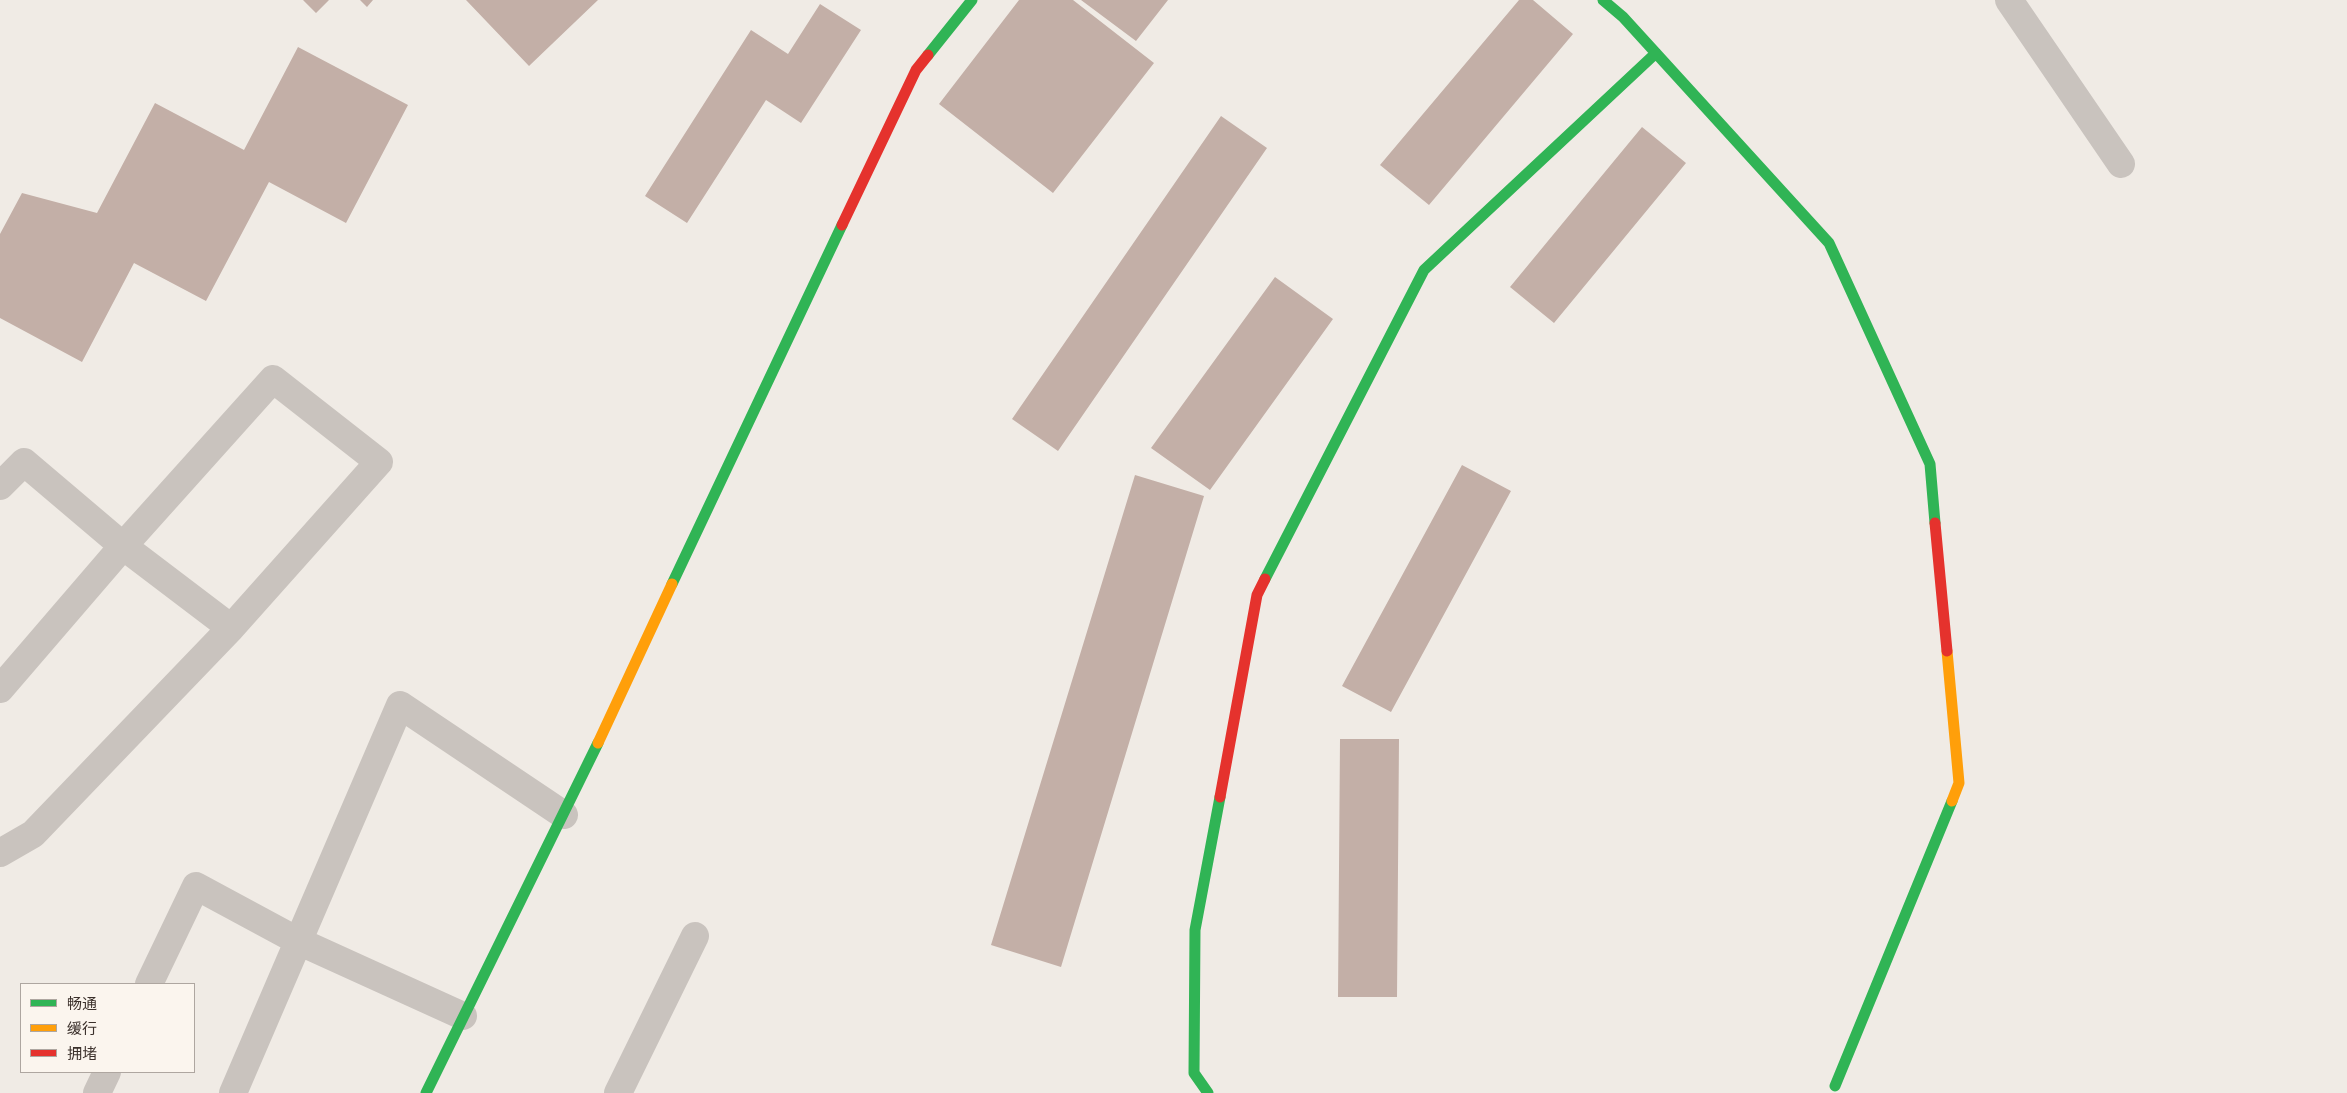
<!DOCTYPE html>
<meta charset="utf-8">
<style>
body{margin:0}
#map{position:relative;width:2347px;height:1093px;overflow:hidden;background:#f0ebe5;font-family:Commissioner,"Noto Sans SC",sans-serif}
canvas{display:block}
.legend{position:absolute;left:20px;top:983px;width:175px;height:90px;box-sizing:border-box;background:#fbf5ee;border:1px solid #aea6a0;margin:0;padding:6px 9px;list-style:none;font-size:15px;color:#3b302b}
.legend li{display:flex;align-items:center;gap:10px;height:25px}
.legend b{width:25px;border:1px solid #aea6a0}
</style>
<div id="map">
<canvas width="2347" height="1093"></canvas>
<ul class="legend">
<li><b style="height:6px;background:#30b455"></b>畅通</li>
<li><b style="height:6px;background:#ff9f0a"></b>缓行</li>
<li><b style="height:6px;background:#e5322d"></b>拥堵</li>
</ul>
</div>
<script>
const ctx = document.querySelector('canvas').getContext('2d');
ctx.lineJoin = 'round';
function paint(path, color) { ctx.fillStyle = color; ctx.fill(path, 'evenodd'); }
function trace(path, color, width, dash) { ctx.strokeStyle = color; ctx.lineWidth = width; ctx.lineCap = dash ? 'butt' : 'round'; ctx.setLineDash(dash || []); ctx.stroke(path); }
paint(new Path2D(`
 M 303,0 L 329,0 L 316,13 Z
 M 360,0 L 373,0 L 367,7 Z
 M 466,0 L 598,0 L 529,66 Z
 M 1019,0 L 1073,0 L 1154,63 L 1053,193 L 939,104 Z
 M 1081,0 L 1168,0 L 1136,41 Z
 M 1519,0 L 1533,0 L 1573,34 L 1429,205 L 1380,165 Z
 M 820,4 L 861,30 L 801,123 L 766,100 L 687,223 L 645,196 L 751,30 L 788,54 Z
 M 298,47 L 408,105 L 346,223 L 269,182 L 206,301 L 134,263 L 82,362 L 0,318 L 0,234 L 22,193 L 97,213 L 155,103 L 244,150 Z
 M 1221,116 L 1267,148 L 1058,451 L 1012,419 Z
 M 1642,127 L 1686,163 L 1554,323 L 1510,287 Z
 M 1275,277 L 1333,319 L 1210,490 L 1151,448 Z
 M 1462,465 L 1511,491 L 1391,712 L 1342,686 Z
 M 1135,475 L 1204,496 L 1061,967 L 991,945 Z
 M 1340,739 L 1399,739 L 1397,997 L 1338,997 Z`), '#c3afa7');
trace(new Path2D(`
 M 2009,0 L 2121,164
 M 0,486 L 24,462 L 123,546 L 231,628
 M 0,689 L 123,546 L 273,379 L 379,462 L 231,628 L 33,834 L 0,853
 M 149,984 L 196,886 L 298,941 L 463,1016
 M 97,1093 L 107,1072
 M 233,1093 L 400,705 L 564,815
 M 618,1093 L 695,936`), '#c9c3be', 28);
trace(new Path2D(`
 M 1603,0 L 1623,17 L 1829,243 L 1930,464 L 1935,523
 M 928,55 L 972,0
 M 1265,579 L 1424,270 L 1656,53
 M 672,584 L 842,225
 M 1835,1086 L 1952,801
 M 426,1093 L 598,743
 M 1208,1093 L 1194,1073 L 1195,930 L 1220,797`), '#30b455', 11);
trace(new Path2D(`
 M 1947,651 L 1959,783 L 1952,801
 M 598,743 L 672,584`), '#ff9f0a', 11);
trace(new Path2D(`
 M 842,225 L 916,70 L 928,55
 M 1935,523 L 1947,651
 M 1220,797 L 1257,595 L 1265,579`), '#e5322d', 11);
</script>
